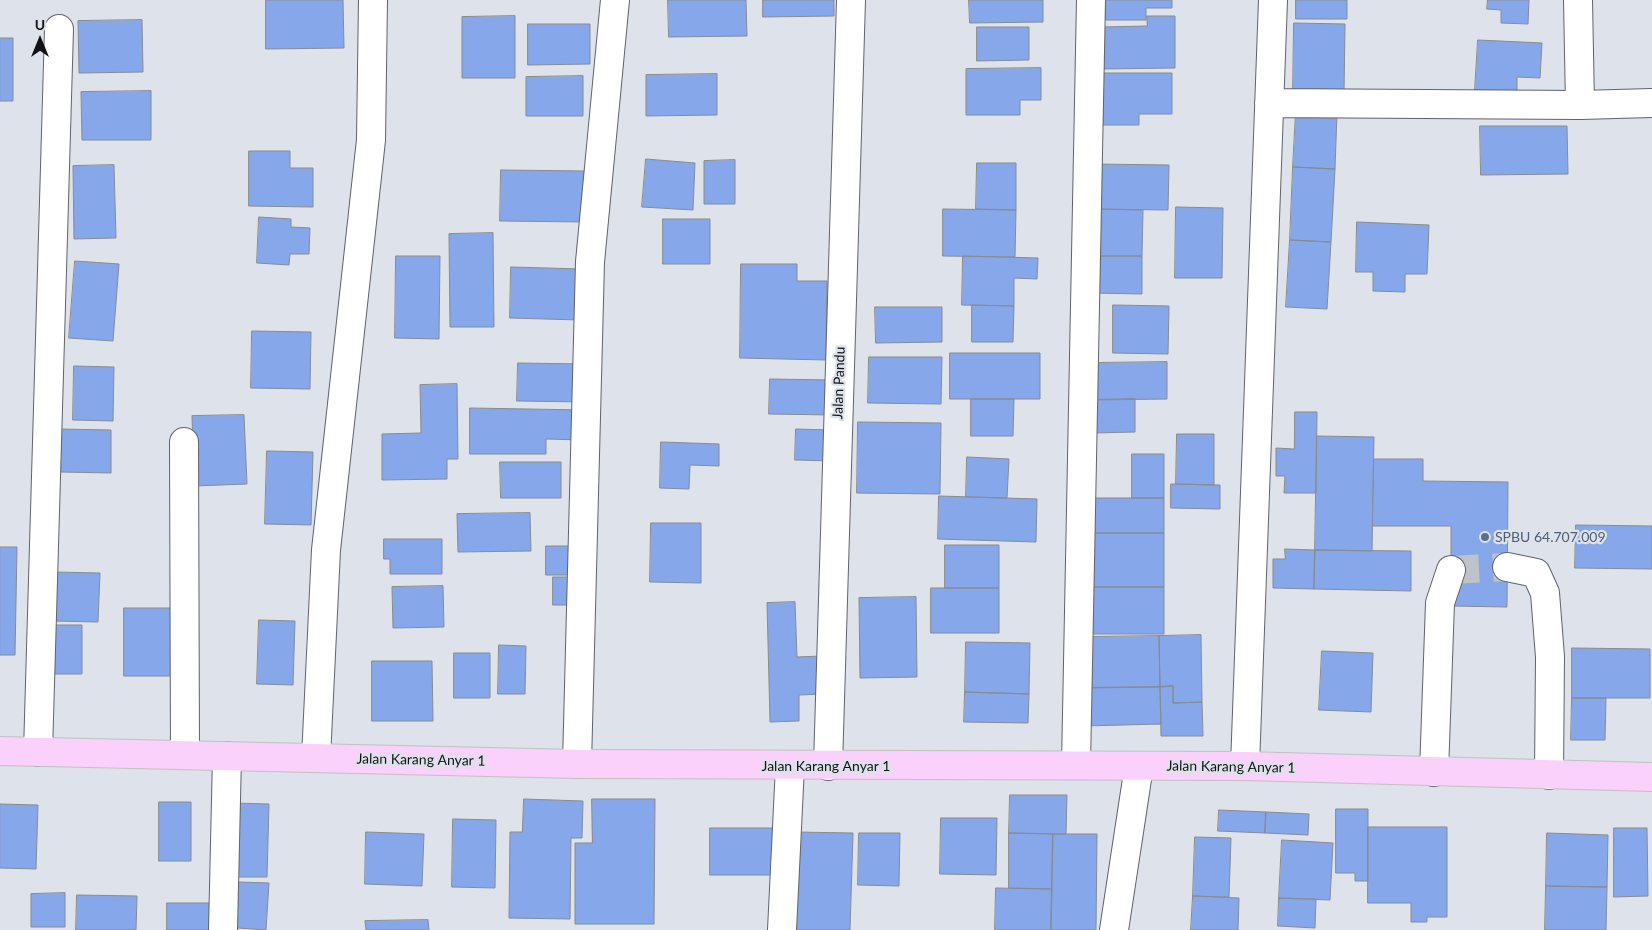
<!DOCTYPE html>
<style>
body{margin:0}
#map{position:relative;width:1652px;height:930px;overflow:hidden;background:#dde2eb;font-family:Lato,sans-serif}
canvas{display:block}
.north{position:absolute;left:15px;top:15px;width:50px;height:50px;-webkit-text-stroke:4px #dde2eb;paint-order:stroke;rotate:0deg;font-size:14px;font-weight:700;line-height:20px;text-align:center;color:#111215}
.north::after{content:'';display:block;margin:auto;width:18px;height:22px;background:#111215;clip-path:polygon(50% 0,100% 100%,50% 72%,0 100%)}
</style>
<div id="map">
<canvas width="1652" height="930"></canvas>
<div class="north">U</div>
</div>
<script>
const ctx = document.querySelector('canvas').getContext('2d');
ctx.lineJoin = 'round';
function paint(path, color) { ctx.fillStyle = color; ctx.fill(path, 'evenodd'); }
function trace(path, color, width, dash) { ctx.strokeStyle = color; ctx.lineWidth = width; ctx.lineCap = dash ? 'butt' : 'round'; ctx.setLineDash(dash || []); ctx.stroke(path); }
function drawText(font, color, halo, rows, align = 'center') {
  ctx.font = font + ' Lato,sans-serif'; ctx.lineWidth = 4.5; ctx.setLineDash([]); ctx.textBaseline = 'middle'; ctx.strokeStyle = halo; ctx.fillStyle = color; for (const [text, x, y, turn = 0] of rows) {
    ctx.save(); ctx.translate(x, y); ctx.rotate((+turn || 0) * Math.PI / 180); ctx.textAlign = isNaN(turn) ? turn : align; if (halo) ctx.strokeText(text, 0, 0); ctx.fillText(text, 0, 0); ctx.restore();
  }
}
const building = new Path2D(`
 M 266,0 L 343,0 L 344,48 L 266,49 Z
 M 668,0 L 746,0 L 747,36 L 669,37 Z
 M 763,0 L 834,0 L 834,16 L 763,17 Z
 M 969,0 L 1043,0 L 1043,22 L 970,23 Z
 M 1106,0 L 1172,0 L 1172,8 L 1146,8 L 1146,20 L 1106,20 Z
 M 1296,0 L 1347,0 L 1347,19 L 1296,19 Z
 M 1488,0 L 1529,0 L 1528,24 L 1501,23 L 1501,10 L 1487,9 Z
 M 515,16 L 515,78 L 462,78 L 462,17 Z
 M 1147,16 L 1175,16 L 1175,68 L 1102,69 L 1102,27 L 1147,26 Z
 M 142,20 L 143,72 L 79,73 L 78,21 Z
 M 1294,23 L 1345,24 L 1344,94 L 1293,93 Z
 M 528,24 L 590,24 L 590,64 L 528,65 Z
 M 977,27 L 1029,27 L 1029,60 L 977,61 Z
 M 0,38 L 13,38 L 13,101 L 0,101 Z
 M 1478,40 L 1542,43 L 1540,78 L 1517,77 L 1517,92 L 1475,90 Z
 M 1041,68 L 1041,100 L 1020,100 L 1020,115 L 966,115 L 966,69 Z
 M 1098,73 L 1172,73 L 1172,114 L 1139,114 L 1139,125 L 1099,125 Z
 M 717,74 L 717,115 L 646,116 L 646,75 Z
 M 583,76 L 583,116 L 526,116 L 526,77 Z
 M 151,91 L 151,140 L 82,140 L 81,92 Z
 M 1296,111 L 1337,113 L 1335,169 L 1293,167 Z
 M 1480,126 L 1567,126 L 1568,174 L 1481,175 Z
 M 249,151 L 290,151 L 290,168 L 313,168 L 313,207 L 249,206 Z
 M 646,159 L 695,163 L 693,210 L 642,207 Z
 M 735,160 L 735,204 L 704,204 L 704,161 Z
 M 977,163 L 1016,163 L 1016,210 L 976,209 Z
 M 1094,164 L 1169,165 L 1168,210 L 1094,209 Z
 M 114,165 L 116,238 L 74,239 L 73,166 Z
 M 1293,167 L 1335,169 L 1331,242 L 1290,240 Z
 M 501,170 L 586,171 L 585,222 L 500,221 Z
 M 1176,207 L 1223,208 L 1222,278 L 1175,278 Z
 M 943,209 L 1016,210 L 1015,257 L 943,256 Z
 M 1094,209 L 1143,210 L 1142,256 L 1093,256 Z
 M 259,217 L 291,219 L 291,227 L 310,228 L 309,254 L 290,254 L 289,265 L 257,263 Z
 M 663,219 L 710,219 L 710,264 L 663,264 Z
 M 1357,222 L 1429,225 L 1427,274 L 1405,274 L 1405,292 L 1373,291 L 1373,272 L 1356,272 Z
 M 493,233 L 494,327 L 450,327 L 449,234 Z
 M 1290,240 L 1331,242 L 1327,309 L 1286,307 Z
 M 396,256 L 440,256 L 439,339 L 395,338 Z
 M 963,256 L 1038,258 L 1037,279 L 1014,278 L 1014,306 L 962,305 Z
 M 1093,256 L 1142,256 L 1142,294 L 1093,293 Z
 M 75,261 L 119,264 L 113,341 L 69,338 Z
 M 741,264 L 797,264 L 797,281 L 827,281 L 826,360 L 740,358 Z
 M 511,267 L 582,269 L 580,320 L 510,318 Z
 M 972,305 L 1014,306 L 1013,342 L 972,342 Z
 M 1113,305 L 1169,306 L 1168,354 L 1113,353 Z
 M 875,307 L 942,307 L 942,342 L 876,343 Z
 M 252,331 L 311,332 L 310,389 L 251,388 Z
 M 950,353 L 1040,353 L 1040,399 L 950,399 Z
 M 869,357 L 942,357 L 941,404 L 868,403 Z
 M 1167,362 L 1167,399 L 1092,400 L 1092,363 Z
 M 518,363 L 585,364 L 584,402 L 517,401 Z
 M 74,366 L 114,367 L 113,421 L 73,420 Z
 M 770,379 L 834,380 L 833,415 L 769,414 Z
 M 457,384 L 458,459 L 447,459 L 447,479 L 382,480 L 382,434 L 421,433 L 420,385 Z
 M 971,399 L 1014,399 L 1013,436 L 971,436 Z
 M 1135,399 L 1135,432 L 1093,433 L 1092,400 Z
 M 470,408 L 584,410 L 583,440 L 546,439 L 546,454 L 470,454 Z
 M 1295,412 L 1317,412 L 1316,493 L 1284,493 L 1285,476 L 1276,476 L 1276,448 L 1294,449 Z
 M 244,415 L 247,484 L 194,486 L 192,416 Z
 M 858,422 L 941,423 L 940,494 L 857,493 Z
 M 61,429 L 111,430 L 111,473 L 60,472 Z
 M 796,429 L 832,430 L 832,461 L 795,460 Z
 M 1177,434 L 1214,434 L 1214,485 L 1176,484 Z
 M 1317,436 L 1374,437 L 1372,551 L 1315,550 Z
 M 661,442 L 719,444 L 719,466 L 690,465 L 689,489 L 660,488 Z
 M 267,451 L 313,452 L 311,525 L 265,524 Z
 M 1132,454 L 1164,454 L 1164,498 L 1132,498 Z
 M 967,457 L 1009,459 L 1007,498 L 966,497 Z
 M 1374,459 L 1423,459 L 1423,481 L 1508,482 L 1507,607 L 1451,606 L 1451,526 L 1373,526 Z
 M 500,462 L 561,462 L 561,498 L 501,498 Z
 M 1171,484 L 1220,485 L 1220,509 L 1171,508 Z
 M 939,496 L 1037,499 L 1036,542 L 938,539 Z
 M 1092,498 L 1164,498 L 1164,533 L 1092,533 Z
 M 530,513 L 531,551 L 458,552 L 457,514 Z
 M 651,523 L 701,523 L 701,583 L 650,582 Z
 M 1576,525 L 1652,526 L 1652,569 L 1575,568 Z
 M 1092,533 L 1164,533 L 1164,587 L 1092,587 Z
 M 384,539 L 442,539 L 442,574 L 390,574 L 390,559 L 384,559 Z
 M 945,545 L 999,545 L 999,588 L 945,588 Z
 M 546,546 L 579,546 L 579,575 L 546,575 Z
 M 0,547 L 17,547 L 15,655 L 0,655 Z
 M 1285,549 L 1315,550 L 1314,589 L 1273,588 L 1273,559 L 1285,559 Z
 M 1315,550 L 1411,551 L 1411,591 L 1314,589 Z
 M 54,572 L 100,573 L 98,622 L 53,621 Z
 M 553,577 L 580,577 L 581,605 L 553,605 Z
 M 443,586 L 444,627 L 393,628 L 392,587 Z
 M 1092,587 L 1164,587 L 1164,634 L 1092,634 Z
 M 931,588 L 999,588 L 999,633 L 931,633 Z
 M 916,597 L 917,677 L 860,678 L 859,598 Z
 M 795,602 L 797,657 L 821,656 L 823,694 L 799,695 L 799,721 L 770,722 L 767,603 Z
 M 124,608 L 176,608 L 176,676 L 124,676 Z
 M 259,620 L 295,621 L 293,685 L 257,684 Z
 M 52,625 L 82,625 L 82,674 L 52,674 Z
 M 1201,635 L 1202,702 L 1173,703 L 1173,686 L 1160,687 L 1159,636 Z
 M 1159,636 L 1160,687 L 1083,688 L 1082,637 Z
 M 966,642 L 1030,643 L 1029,694 L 965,692 Z
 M 499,645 L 526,646 L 525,694 L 498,694 Z
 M 1572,648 L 1650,649 L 1650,698 L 1572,698 Z
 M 1322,651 L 1373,653 L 1371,712 L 1319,710 Z
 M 454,653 L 490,653 L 490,698 L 454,698 Z
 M 372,661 L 432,661 L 433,721 L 372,721 Z
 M 1173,686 L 1173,703 L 1202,702 L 1203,736 L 1161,736 L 1160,687 Z
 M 1160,687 L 1161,724 L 1084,726 L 1083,688 Z
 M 965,692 L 1029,694 L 1028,723 L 964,722 Z
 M 1572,698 L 1606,698 L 1605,740 L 1571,740 Z
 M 1010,795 L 1067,795 L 1066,834 L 1009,833 Z
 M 524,799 L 583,801 L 582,838 L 571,838 L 570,919 L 509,918 L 510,832 L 522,832 Z
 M 592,799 L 655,799 L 654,924 L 575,924 L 575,843 L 592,843 Z
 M 159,802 L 191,802 L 191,861 L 159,861 Z
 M 234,803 L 269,804 L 267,877 L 233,877 Z
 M 0,804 L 38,805 L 36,869 L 0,868 Z
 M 1336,809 L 1368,809 L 1368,881 L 1355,881 L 1355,873 L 1336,873 Z
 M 1219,810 L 1266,812 L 1265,833 L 1218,831 Z
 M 1266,812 L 1309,814 L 1308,835 L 1265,833 Z
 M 941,818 L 997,818 L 996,875 L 940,874 Z
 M 453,819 L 496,820 L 495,888 L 452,887 Z
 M 1368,827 L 1447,827 L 1447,917 L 1427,917 L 1427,922 L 1411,922 L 1411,903 L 1368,903 Z
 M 710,828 L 775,828 L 775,875 L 710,875 Z
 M 1614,828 L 1647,828 L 1648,896 L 1614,897 Z
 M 366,832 L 424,834 L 422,886 L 365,884 Z
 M 795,832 L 853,833 L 850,930 L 792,930 Z
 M 859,833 L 900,833 L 899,886 L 858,885 Z
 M 1009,833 L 1053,834 L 1052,889 L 1009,888 Z
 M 1547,833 L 1608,835 L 1607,887 L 1546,886 Z
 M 1053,834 L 1097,834 L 1096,930 L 1051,930 Z
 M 1195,837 L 1231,838 L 1229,897 L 1193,896 Z
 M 1282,840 L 1333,843 L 1330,900 L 1279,898 Z
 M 239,882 L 269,883 L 266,930 L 237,928 Z
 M 1546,886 L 1607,887 L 1606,930 L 1545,930 Z
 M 996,888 L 1052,889 L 1051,930 L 995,930 Z
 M 65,893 L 65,927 L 31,927 L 31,894 Z
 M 77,895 L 137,896 L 136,930 L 76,930 Z
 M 1193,896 L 1239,898 L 1238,930 L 1191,930 Z
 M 1279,898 L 1316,899 L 1315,928 L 1278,926 Z
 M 167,903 L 211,903 L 212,930 L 167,930 Z
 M 428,920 L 429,930 L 366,930 L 365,921 Z`);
paint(building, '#86a7e9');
trace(building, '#878b93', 1);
trace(new Path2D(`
 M 1451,570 L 1507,567`), '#bec3cb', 28, [28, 14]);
const minor = new Path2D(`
 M 1269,103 L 1580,105 L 1578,0
 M 1580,105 L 1652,103
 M 184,442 L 185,755
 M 1507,567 L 1536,573 L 1545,593 L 1550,657 L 1549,775
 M 38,752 L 59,29
 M 316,758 L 326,550 L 371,140 L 373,0
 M 577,764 L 590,262 L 615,0
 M 1076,765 L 1091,0
 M 828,766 L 851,0
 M 1245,766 L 1273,0
 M 1434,772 L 1440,603 L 1451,570
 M 223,930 L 227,756
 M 782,930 L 790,766
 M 1114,930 L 1139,766`);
const major = new Path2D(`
 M 0,751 L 577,764 L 1245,766 L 1652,777`);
trace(minor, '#60636b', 30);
trace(major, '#c1c1c2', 30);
trace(minor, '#fff', 28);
trace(major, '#fad1fa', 28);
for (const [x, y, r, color] of [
 [1485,537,5,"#5c6f8a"]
]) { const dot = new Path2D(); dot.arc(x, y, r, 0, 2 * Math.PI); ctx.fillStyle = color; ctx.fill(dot); trace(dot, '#dde2eb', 2); }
drawText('14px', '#111215', '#dde2eb', [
 ["Jalan Pandu",839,383,-88],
 ["Jalan Karang Anyar 1",421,760,1],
 ["Jalan Karang Anyar 1",826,766],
 ["Jalan Karang Anyar 1",1231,767,1]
]);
drawText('14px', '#4e5e75', '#dde2eb', [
 ["SPBU 64.707.009",1495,537]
], 'left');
</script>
